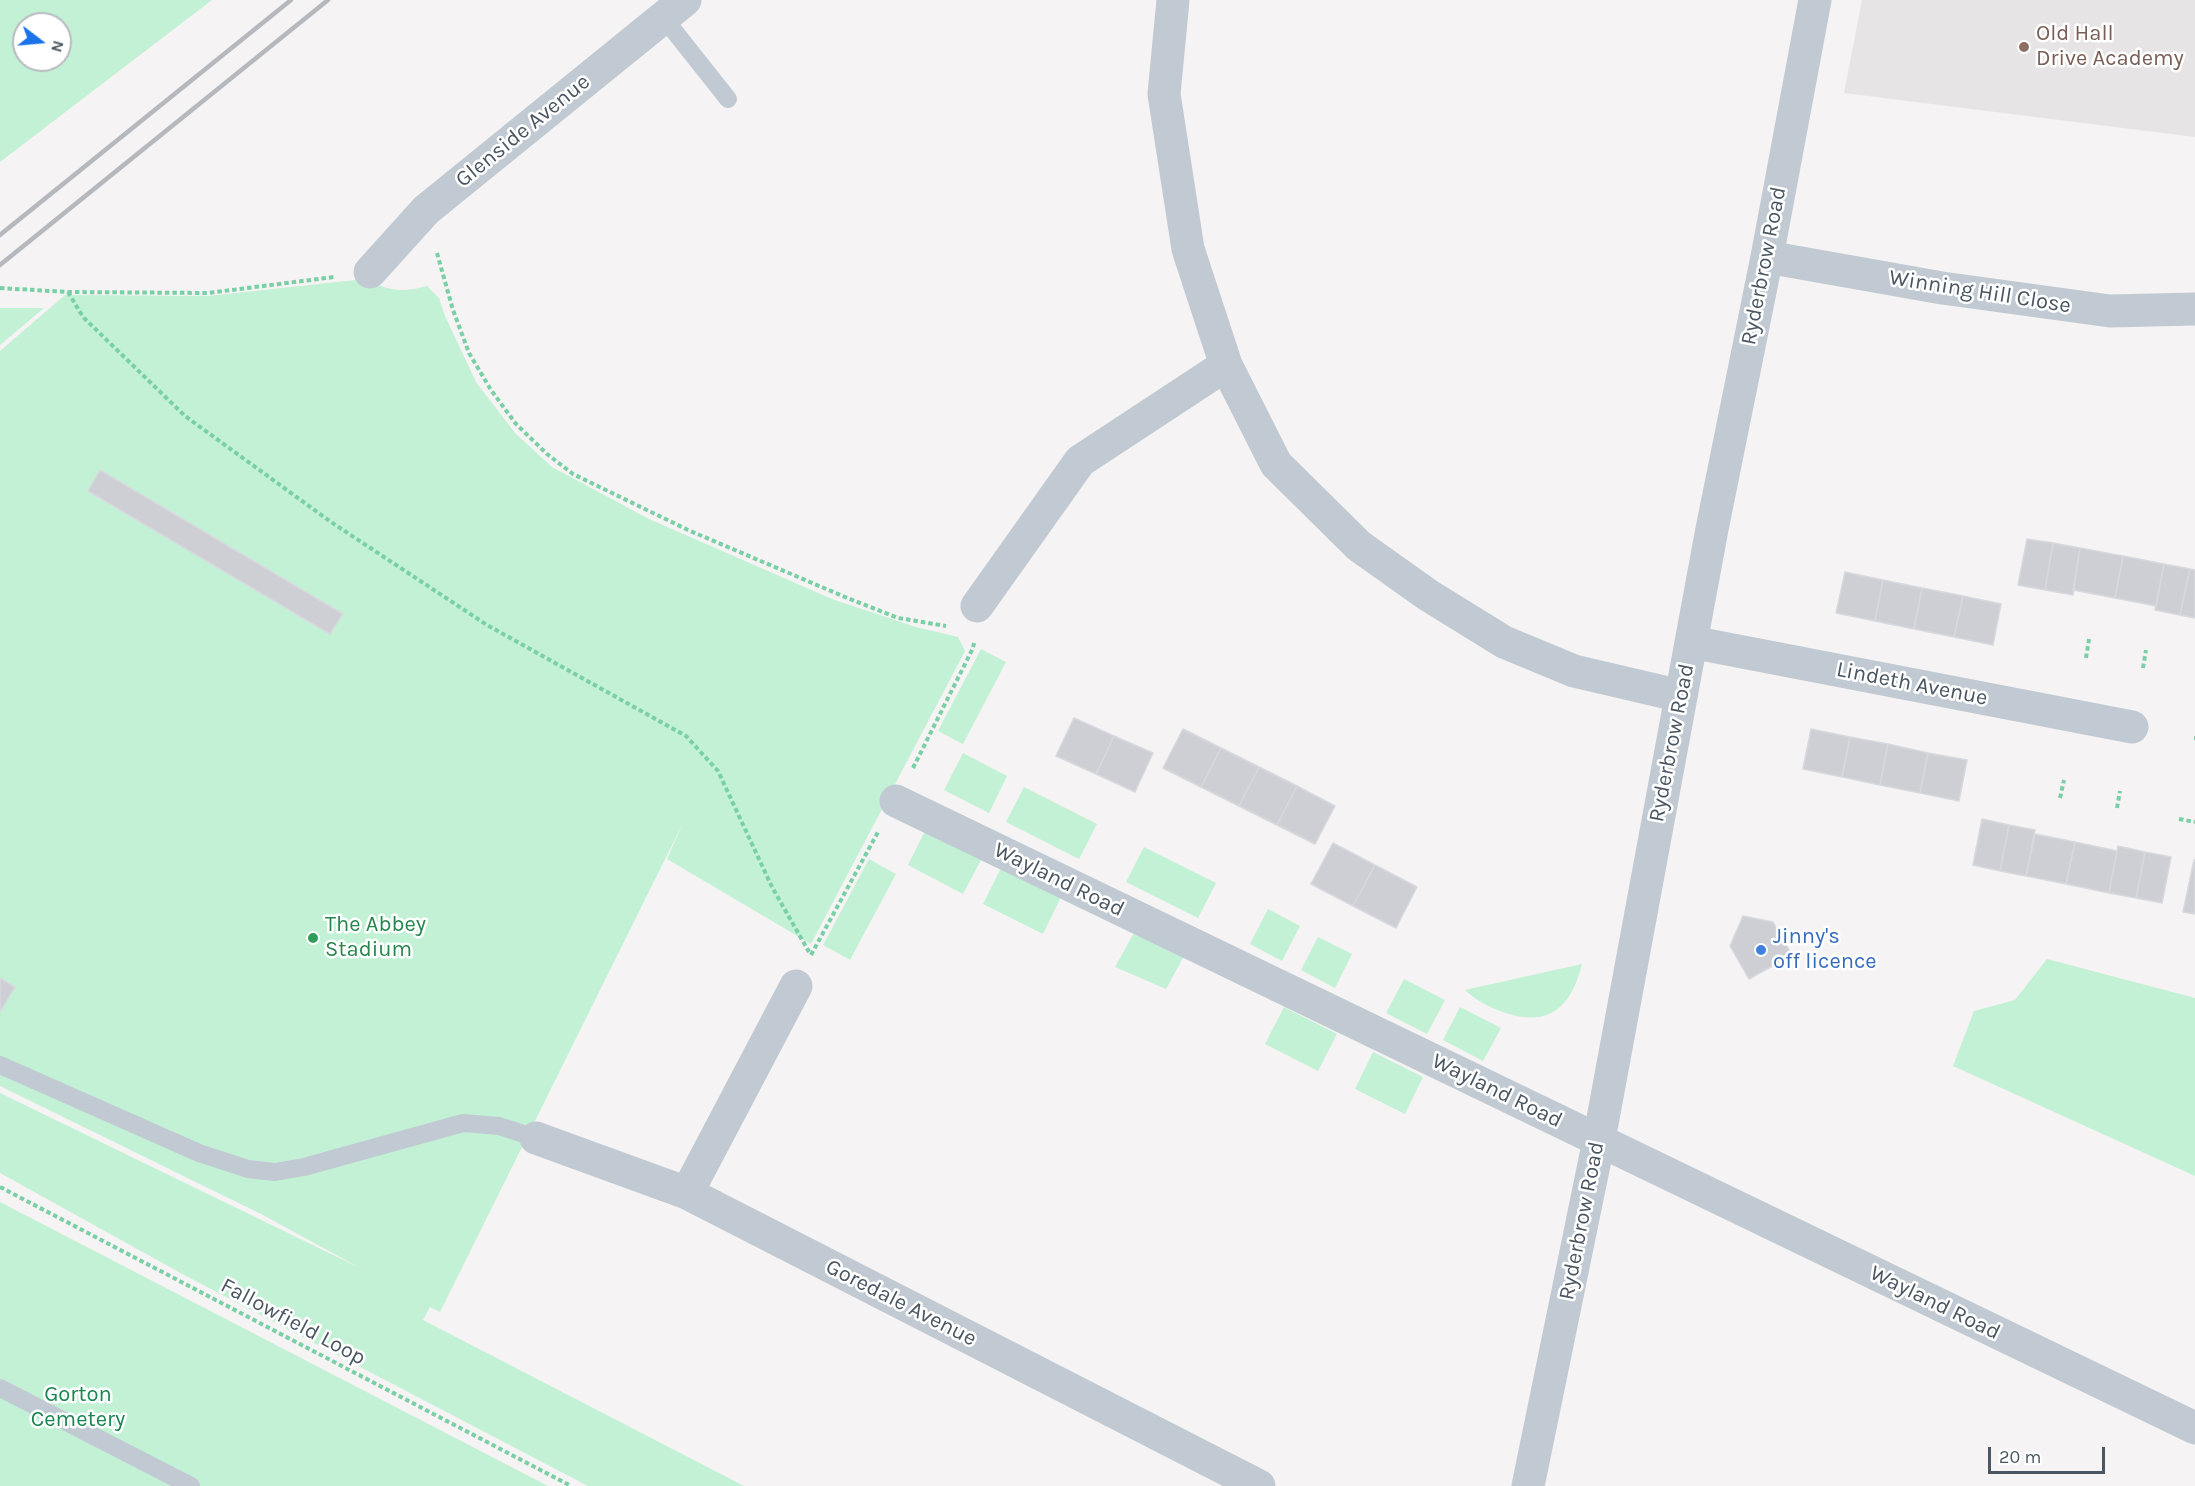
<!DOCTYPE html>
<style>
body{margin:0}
#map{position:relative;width:2195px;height:1486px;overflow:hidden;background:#f5f3f3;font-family:Karla,sans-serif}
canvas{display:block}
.north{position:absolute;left:12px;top:12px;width:60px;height:60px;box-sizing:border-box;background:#fff;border:2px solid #b7bbc0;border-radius:50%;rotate:106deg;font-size:16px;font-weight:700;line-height:24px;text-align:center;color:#4a5661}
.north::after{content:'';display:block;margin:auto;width:21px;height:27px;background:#1a73e8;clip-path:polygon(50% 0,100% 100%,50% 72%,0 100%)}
.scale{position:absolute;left:1988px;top:1447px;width:117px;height:27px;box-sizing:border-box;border:3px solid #4a5661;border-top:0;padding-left:8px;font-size:18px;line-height:21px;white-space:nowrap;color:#4a5661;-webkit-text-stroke:4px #fff;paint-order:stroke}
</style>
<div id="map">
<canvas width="2195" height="1486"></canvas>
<div class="north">N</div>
<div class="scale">20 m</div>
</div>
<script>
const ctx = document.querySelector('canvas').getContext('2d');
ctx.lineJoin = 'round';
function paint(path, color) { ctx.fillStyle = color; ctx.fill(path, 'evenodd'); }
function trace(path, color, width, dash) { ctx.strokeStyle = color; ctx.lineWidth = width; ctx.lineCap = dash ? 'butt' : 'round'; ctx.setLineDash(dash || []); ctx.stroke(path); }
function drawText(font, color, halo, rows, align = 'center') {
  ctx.font = font + ' Karla,sans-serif'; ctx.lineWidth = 5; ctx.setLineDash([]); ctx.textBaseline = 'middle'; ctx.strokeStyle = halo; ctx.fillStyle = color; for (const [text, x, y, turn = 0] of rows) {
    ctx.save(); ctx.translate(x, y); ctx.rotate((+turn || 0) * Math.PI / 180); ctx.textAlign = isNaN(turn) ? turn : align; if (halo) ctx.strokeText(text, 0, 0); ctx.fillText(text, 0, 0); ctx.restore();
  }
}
paint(new Path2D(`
 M 1862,0 L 2195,0 L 2195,137 L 1844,93 Z`), '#e6e4e5');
paint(new Path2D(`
 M 0,0 L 212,0 L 0,162 ZM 24,24 L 60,24 L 60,60 L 24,60 Z
 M 365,279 C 390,291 400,293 427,286 L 439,298 L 445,316 L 476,382 L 515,433 L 552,467 L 649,519 L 832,599 L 916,627 L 958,637 L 965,651 L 811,944 L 667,859 L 683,823 L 440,1312 L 430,1307 L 423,1320 L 744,1486 L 588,1486 L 186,1276 L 0,1173 L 0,1093 L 360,1268 L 263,1215 L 0,1086 L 0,351 L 65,295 L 208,296 Z
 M 0,308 L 44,308 L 0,345 Z
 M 981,649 L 1006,662 L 963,744 L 938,731 Z
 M 963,753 L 1007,776 L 989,813 L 944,790 Z
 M 1024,787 L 1097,824 L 1079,859 L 1006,822 Z
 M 926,829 L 982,858 L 963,894 L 908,865 Z
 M 1144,847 L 1216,883 L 1198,918 L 1126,882 Z
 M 869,859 L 896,874 L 850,960 L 823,945 Z
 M 1001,868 L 1061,897 L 1043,934 L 983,904 Z
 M 1268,909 L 1300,926 L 1282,961 L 1250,944 Z
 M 1134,933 L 1184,956 L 1166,989 L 1115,967 Z
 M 1318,937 L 1352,954 L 1335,988 L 1301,970 Z
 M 2047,959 L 2195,998 L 2195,1176 L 1953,1066 L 1974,1011 L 2015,1000 Z
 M 1582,964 C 1572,1005 1550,1028 1506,1013 C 1490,1008 1477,1001 1465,990 Z
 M 1404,979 L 1445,1000 L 1427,1034 L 1386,1013 Z
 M 1284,1007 L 1337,1034 L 1318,1071 L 1265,1044 Z
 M 1460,1007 L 1501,1028 L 1483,1061 L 1443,1040 Z
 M 1373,1052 L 1423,1077 L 1405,1114 L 1355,1089 Z
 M 0,1202 L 548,1486 L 0,1486 Z`), '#c3f1d5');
const building = new Path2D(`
 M 100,470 L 343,614 L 330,634 L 88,491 Z
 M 2027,539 L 2053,543 L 2045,590 L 2018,585 Z
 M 2053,543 L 2080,548 L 2073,595 L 2045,590 Z
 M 2080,548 L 2123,556 L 2115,598 L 2073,590 Z
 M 2123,556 L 2164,564 L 2156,606 L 2115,598 Z
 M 2164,564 L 2190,569 L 2180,615 L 2155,610 Z
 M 2190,569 L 2195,570 L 2195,618 L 2180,615 Z
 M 1845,572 L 1883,580 L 1875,621 L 1836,613 Z
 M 1883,580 L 1922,588 L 1914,629 L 1875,621 Z
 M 1922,588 L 1963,596 L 1954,637 L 1914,629 Z
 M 1963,596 L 2001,604 L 1993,645 L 1954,637 Z
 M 1074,718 L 1114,736 L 1096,774 L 1056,756 Z
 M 1183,729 L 1221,748 L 1201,787 L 1163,768 Z
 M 1811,729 L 1850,737 L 1842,777 L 1803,769 Z
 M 1114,736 L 1153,753 L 1135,792 L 1096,774 Z
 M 1850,737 L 1888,744 L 1880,785 L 1842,777 Z
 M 1888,744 L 1928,753 L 1920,793 L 1880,785 Z
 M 1221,748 L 1259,767 L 1239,806 L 1201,787 Z
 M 1928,753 L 1967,760 L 1959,801 L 1920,793 Z
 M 1259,767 L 1297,786 L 1277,825 L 1239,806 Z
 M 1297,786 L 1335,806 L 1315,844 L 1277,825 Z
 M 1982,819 L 2009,825 L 2000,871 L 1973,865 Z
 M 2009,825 L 2035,830 L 2026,876 L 2000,871 Z
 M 2035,834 L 2075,842 L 2066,884 L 2026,876 Z
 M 2075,842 L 2117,851 L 2109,893 L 2066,884 Z
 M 1333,843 L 1375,865 L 1353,906 L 1311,884 Z
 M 2118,846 L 2145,852 L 2136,898 L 2109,893 Z
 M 2145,852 L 2171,857 L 2162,903 L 2136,898 Z
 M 2194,860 L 2195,860 L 2195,914 L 2183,912 Z
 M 1375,865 L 1417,887 L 1396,928 L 1353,906 Z
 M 1743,916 L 1773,922 L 1792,955 L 1749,979 L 1730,946 Z
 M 0,978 L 15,987 L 0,1012 Z`);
paint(building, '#cdcfd5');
trace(building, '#d7d9de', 1.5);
trace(new Path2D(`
 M 437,253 L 453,310 L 469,353 L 491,390 L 516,424 L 547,454 L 573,474 L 688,530 L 845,597 L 898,618 L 946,626
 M 0,288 L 68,292 L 208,293 L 334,277
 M 68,292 L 83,317 L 185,416 L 331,522 L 487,625 L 686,736 L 718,771 L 772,887 L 809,952
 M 2086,658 L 2089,639
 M 2143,668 L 2146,650
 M 2194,738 L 2195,738
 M 913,768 L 973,648 L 974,643
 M 2060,798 L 2064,780
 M 2117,808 L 2120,791
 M 2179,819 L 2195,822
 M 811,955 L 878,832
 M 0,1187 L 571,1486`), '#7ad0a6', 4, [4.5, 3]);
trace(new Path2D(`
 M 663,17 L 728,99
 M 0,1065 L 199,1153 L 248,1169 L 275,1172 L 304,1167 L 463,1123 L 499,1126 L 536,1138
 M 0,1388 L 191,1486`), '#c1cad2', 18);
trace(new Path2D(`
 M 1173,0 L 1164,94 L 1188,249 L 1226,365 L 1276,464 L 1359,546 L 1428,595 L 1504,642 L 1574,671 L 1681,696
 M 1767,257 L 1942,288 L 2110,311 L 2195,309
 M 370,272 L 426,210 L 685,0
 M 977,606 L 1080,461 L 1226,365
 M 1691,642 L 2132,727
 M 896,801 L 2195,1428
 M 536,1138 L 687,1193 L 1259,1486
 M 687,1193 L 796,986
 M 1528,1486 L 1599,1140 L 1712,529 L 1767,257 L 1815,0`), '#c1cad2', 33);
trace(new Path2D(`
 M 0,235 L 291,0
 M 0,265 L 328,0`), '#b5b8bd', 4.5);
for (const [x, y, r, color] of [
 [2024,47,6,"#8d6e63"],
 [313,938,6,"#2e9e5b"],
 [1761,950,6,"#3f7fe0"]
]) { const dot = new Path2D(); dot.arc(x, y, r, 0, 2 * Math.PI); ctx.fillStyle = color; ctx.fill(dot); trace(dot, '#fff', 2); }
drawText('22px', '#785e54', '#fff', [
 ["Old Hall",2036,34],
 ["Drive Academy",2036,59]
], 'left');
drawText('22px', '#4a5661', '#fff', [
 ["Glenside Avenue",523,131,-39],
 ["Ryderbrow Road",1764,266,-79],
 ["Winning Hill Close",1980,292,9],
 ["Lindeth Avenue",1912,684,11],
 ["Ryderbrow Road",1672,743,-79],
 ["Wayland Road",1059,880,26],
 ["Wayland Road",1497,1091,26],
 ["Ryderbrow Road",1582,1221,-79],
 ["Goredale Avenue",901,1303,27],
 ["Wayland Road",1935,1303,26],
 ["Fallowfield Loop",293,1322,28]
]);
drawText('22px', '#27864d', '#fff', [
 ["The Abbey",325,925],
 ["Stadium",325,950]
], 'left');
drawText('22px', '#366cbe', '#fff', [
 ["Jinny's",1773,937],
 ["off licence",1773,962]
], 'left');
drawText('22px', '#17864f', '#fff', [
 ["Gorton",78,1395],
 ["Cemetery",78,1420]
]);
</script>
